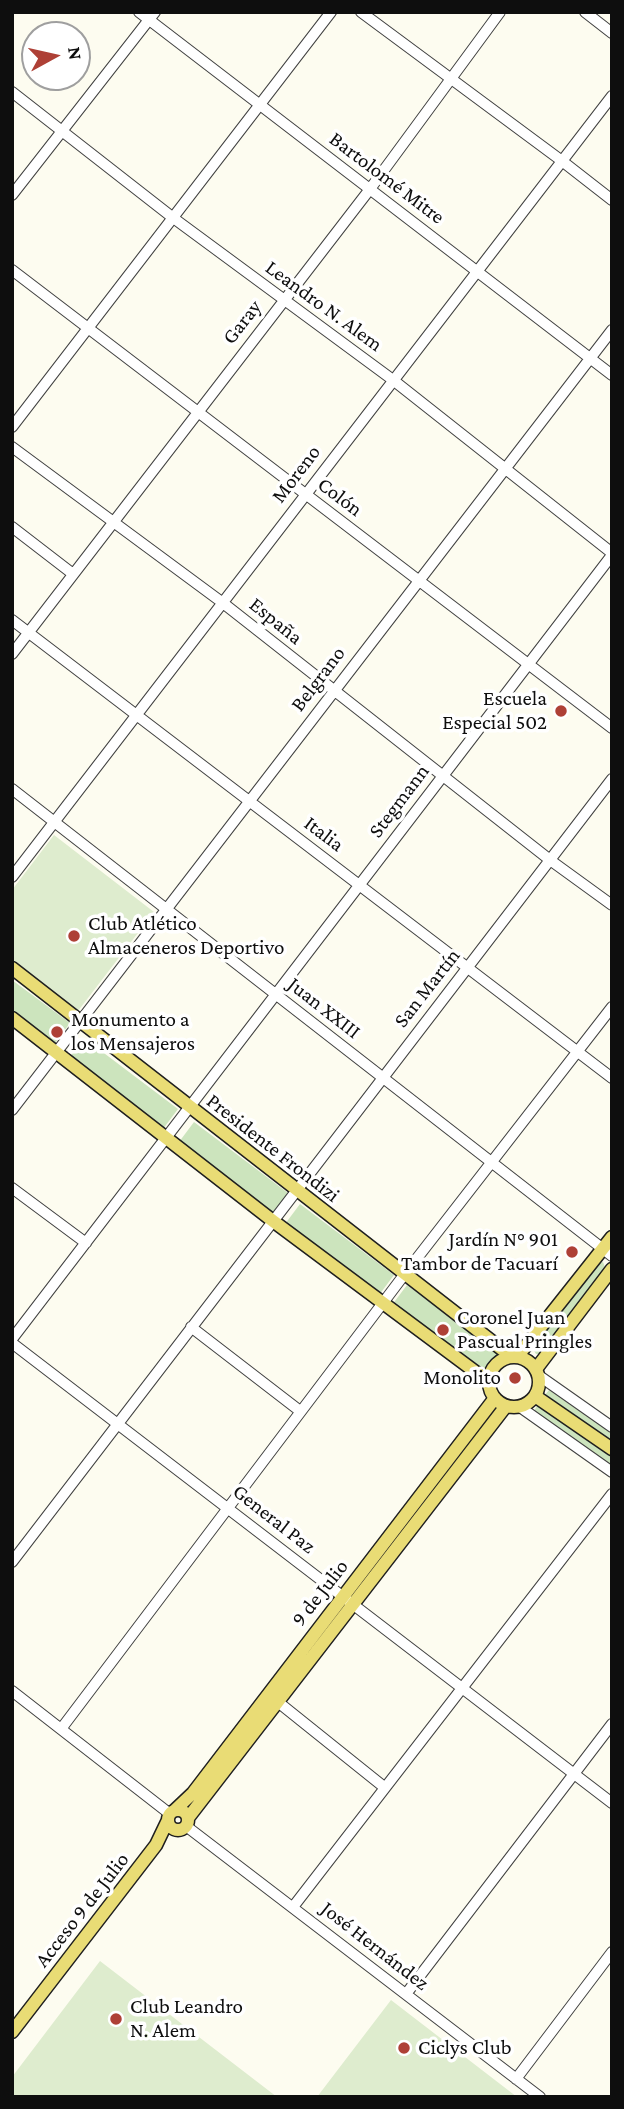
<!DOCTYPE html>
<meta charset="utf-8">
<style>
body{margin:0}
#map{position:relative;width:624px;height:2109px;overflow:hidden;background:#fdfcf0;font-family:"Crimson Pro",serif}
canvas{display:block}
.frame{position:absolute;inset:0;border:14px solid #0e0e0e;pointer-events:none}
.north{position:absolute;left:21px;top:21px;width:70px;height:70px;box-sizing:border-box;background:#fff;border:2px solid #9f9f9f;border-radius:50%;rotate:82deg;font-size:19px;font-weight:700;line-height:28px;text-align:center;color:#0e0e0e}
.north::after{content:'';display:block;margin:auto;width:24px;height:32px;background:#ae4036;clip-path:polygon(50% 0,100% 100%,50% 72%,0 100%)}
</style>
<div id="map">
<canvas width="624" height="2109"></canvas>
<div class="frame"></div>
<div class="north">N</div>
</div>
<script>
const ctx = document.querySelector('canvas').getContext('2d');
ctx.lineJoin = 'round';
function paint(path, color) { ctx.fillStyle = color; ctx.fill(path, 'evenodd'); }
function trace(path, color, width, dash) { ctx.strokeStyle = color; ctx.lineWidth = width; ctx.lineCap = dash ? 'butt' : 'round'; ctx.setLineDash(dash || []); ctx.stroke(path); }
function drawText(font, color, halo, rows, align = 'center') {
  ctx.font = font + ' "Crimson Pro",serif'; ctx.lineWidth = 7; ctx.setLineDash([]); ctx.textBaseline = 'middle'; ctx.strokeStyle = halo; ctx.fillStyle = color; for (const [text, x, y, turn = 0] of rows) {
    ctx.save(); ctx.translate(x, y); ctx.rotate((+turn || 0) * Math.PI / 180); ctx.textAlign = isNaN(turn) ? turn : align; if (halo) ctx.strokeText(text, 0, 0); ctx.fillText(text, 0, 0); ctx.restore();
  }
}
paint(new Path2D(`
 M 12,980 L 70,1023 L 55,1043 L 12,1011 Z
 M 84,1038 L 178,1109 L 163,1129 L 69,1058 Z
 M 194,1122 L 288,1193 L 273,1213 L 179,1142 Z
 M 300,1204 L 394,1275 L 379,1295 L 285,1224 Z
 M 603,1262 L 605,1267 L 539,1354 L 536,1354 L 533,1349 L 599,1263 Z
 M 407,1285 L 501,1356 L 486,1376 L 392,1305 Z
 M 549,1390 L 612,1434 L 612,1444 L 544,1396 Z
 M 538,1404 L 612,1456 L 612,1466 L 534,1411 Z`), '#cce4bd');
paint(new Path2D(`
 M 54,835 L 154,912 L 78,1011 L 12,960 L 12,890 Z
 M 100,1961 L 277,2097 L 12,2097 L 12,2077 Z
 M 391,2000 L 517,2097 L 317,2097 Z`), '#deecce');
const minor = new Path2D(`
 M 139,12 L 612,375
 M 361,12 L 562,161 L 612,200
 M 585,12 L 612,33
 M 12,92 L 172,217 L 393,380 L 612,553
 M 12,195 L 155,12
 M 12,270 L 612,728
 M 12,427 L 331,12
 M 12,447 L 223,603 L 550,860 L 612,905
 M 12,527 L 73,574
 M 12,620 L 612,1078
 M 12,654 L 370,189 L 500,12
 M 12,789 L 612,1256
 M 12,877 L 612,96
 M 12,1110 L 612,330
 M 12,1188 L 86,1243
 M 191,1327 L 300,1411
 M 12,1339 L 612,555
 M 12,1343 L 612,1803
 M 538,1375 L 612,1427
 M 520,1407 L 612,1472
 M 12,1562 L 612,779
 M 12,1691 L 170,1814
 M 273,1698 L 384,1787
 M 61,1729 L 404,1275 L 612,1007
 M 186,1826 L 540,2097
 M 293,1907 L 612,1494
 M 406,1994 L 612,1724
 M 516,2079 L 612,1952`);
const major = new Path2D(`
 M 12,968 L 512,1357
 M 12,1018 L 273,1221 L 489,1382
 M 517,1357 L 612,1237
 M489 1382a25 25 0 1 1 50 0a25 25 0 1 1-50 0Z
 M 536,1369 L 612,1269
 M 535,1396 L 612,1449
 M 175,1810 L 193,1793 L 495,1398
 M168 1820a10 10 0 1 1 20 0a10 10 0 1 1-20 0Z
 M 188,1818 L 506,1406
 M 12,2032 L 156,1845 L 168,1820`);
trace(minor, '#414141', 12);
trace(major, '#1f1f1f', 15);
trace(minor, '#fff', 10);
trace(major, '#e9dc75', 12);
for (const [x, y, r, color] of [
 [561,711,7,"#ae4036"],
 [74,936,7,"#ae4036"],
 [57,1032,7,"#ae4036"],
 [572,1252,7,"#ae4036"],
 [443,1330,7,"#ae4036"],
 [515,1378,7,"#ae4036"],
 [116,2019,7,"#ae4036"],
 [404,2048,7,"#ae4036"]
]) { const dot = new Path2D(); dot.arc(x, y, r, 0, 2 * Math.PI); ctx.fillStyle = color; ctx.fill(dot); trace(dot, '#fff', 2.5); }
drawText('21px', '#0e0e0e', '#fff', [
 ["Bartolomé Mitre",387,178,37],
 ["Leandro N. Alem",324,306,36],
 ["Garay",242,322,-52],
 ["Moreno",296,474,-53],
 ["Colón",340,497,37],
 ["España",276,621,39],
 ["Belgrano",318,679,-53],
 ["Stegmann",399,801,-53],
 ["Italia",324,834,37],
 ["San Martín",427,988,-52],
 ["Juan XXIII",324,1008,38],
 ["Presidente Frondizi",273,1148,38],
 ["General Paz",274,1519,38],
 ["9 de Julio",320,1593,-52],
 ["Acceso 9 de Julio",82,1910,-52],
 ["José Hernández",375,1946,38]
]);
drawText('21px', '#0e0e0e', '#fff', [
 ["Escuela",547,699,"right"],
 ["Especial 502",547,723,"right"],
 ["Club Atlético",88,924],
 ["Almaceneros Deportivo",88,948],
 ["Monumento a",71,1020],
 ["los Mensajeros",71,1044],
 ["Jardín N° 901",558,1240,"right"],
 ["Tambor de Tacuarí",558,1264,"right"],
 ["Coronel Juan",457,1318],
 ["Pascual Pringles",457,1342],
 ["Monolito",501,1378,"right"],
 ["Club Leandro",130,2007],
 ["N. Alem",130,2031],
 ["Ciclys Club",418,2048]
], 'left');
</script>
